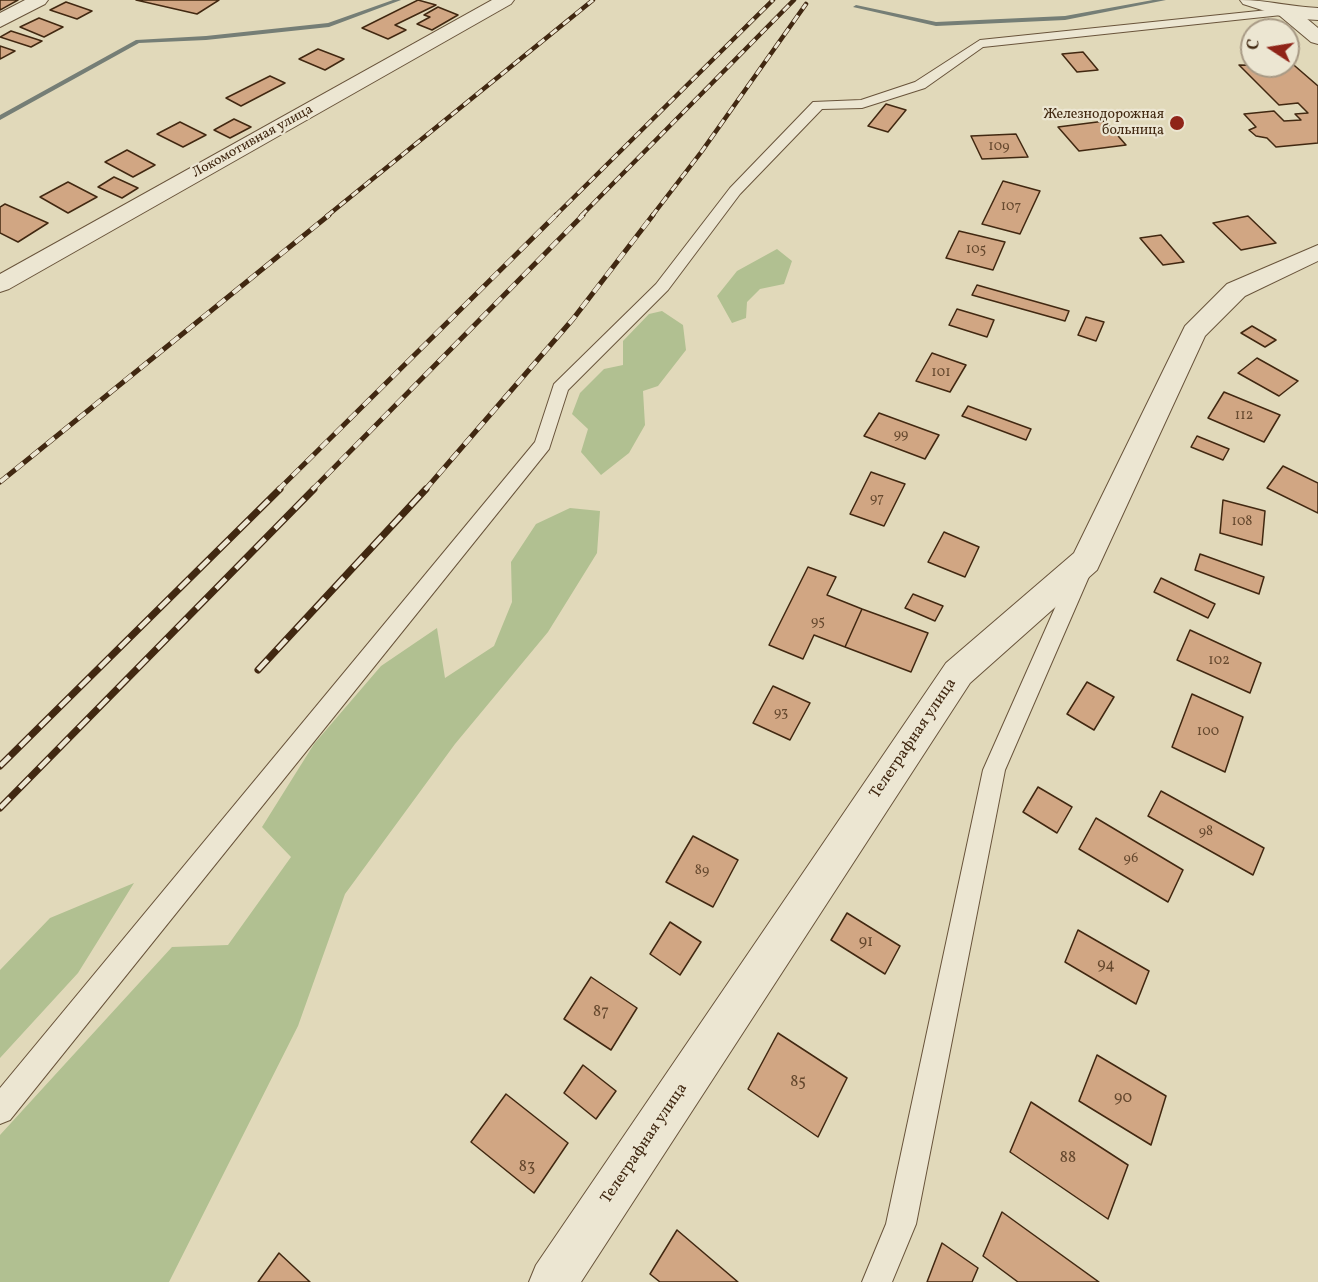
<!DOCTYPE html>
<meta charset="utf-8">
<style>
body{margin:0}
#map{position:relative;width:1318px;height:1282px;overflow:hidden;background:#e1d9ba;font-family:Vollkorn,serif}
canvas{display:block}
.north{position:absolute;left:1240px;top:18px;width:60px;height:60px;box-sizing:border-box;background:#ece6d2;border:2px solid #a89a85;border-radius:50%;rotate:282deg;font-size:16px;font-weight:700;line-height:24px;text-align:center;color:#412811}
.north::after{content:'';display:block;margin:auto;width:21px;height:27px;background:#8f2418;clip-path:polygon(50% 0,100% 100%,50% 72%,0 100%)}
</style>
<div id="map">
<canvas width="1318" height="1282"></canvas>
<div class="north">С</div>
</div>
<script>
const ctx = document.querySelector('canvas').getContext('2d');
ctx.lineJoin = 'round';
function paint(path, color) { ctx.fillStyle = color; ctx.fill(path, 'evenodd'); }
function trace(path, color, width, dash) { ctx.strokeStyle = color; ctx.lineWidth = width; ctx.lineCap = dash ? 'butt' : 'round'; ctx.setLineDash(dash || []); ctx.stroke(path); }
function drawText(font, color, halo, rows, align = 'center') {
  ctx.font = font + ' Vollkorn,serif'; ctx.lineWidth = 4.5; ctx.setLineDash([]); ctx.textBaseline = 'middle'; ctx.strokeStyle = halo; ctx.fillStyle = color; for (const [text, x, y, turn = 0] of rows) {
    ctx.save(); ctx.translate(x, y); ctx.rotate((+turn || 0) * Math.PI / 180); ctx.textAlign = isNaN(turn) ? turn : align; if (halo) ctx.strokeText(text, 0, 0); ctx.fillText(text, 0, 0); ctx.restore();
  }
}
paint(new Path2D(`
 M 777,249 L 792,261 L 784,284 L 760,289 L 747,302 L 746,318 L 732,323 L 717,296 L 737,271 Z
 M 662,311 L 683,325 L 686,350 L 658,386 L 643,391 L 645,425 L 629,453 L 601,475 L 581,452 L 588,429 L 572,414 L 580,393 L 604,369 L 623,365 L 623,341 L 649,314 Z
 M 570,508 L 600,511 L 597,553 L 548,632 L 455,744 L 345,894 L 298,1026 L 169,1282 L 0,1282 L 0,1135 L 172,947 L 228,945 L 291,857 L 262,827 L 314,744 L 381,666 L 437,628 L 445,678 L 494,646 L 512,602 L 511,562 L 536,524 Z
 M 134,883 L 78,973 L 0,1058 L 0,970 L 50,918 Z`), '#b1c091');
paint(new Path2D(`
 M 393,0 L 401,0 L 329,27 L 206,40 L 139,43 L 0,120 L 0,115 L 136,40 L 206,36 L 328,23 Z
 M 1153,0 L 1166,0 L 1065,20 L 936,26 L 853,7 L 856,5 L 936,22 L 1065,16 Z`), '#757e76');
const building = new Path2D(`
 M 0,0 L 18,0 L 0,10 Z
 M 136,0 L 219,0 L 197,14 Z
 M 418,0 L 436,5 L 395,25 L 406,30 L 388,39 L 362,28 Z
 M 66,2 L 92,11 L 77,19 L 50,10 Z
 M 438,7 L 458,15 L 432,30 L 417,24 L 430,17 L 424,15 Z
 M 39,18 L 63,27 L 44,37 L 20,27 Z
 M 11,31 L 42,41 L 31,47 L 0,37 Z
 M 0,46 L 15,51 L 0,59 Z
 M 318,49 L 344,59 L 325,70 L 299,59 Z
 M 1083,52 L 1098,70 L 1077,72 L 1062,54 Z
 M 1288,60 L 1318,86 L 1318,143 L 1276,147 L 1267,138 L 1256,136 L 1249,130 L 1256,127 L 1244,114 L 1274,111 L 1284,121 L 1301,120 L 1295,114 L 1308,113 L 1298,103 L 1279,105 L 1239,65 L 1288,66 Z
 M 270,76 L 285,83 L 241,106 L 226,98 Z
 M 886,104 L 906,110 L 888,132 L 868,126 Z
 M 234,119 L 251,127 L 230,138 L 214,130 Z
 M 1105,121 L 1126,145 L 1079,151 L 1058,127 Z
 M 180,122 L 206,135 L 183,147 L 157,134 Z
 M 1016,134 L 1028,157 L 982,159 L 971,136 Z
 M 127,150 L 155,165 L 133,177 L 105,162 Z
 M 114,177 L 138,188 L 122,198 L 98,187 Z
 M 1003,181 L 1040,191 L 1020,234 L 982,224 Z
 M 68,182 L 97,197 L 68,213 L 40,197 Z
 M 5,204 L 48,223 L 18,242 L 0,233 L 0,207 Z
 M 1248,216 L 1276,243 L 1241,250 L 1213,223 Z
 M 959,231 L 1005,242 L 993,270 L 946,258 Z
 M 1161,235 L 1184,262 L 1163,265 L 1140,238 Z
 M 977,285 L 1069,311 L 1065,321 L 972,295 Z
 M 957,309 L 994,320 L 987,337 L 949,325 Z
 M 1086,317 L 1104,322 L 1096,341 L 1078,335 Z
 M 1252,326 L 1276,340 L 1265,347 L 1241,333 Z
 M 932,353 L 966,365 L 950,392 L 916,381 Z
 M 1257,358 L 1298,381 L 1279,396 L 1238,373 Z
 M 1224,392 L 1280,415 L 1264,442 L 1208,418 Z
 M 968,406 L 1031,429 L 1026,440 L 962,416 Z
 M 879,413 L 939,435 L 925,459 L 864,436 Z
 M 1197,436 L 1229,449 L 1223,460 L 1191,447 Z
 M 1283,466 L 1318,483 L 1318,513 L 1267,488 Z
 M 871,472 L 905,484 L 884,526 L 850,514 Z
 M 1223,500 L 1265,511 L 1262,545 L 1220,533 Z
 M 944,532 L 979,547 L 965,577 L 928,562 Z
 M 1200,554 L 1264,577 L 1259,594 L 1195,570 Z
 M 808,567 L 836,577 L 827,595 L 862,609 L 845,647 L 814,635 L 803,659 L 769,645 Z
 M 1161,578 L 1215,604 L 1208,618 L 1154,592 Z
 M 913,594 L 943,606 L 935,621 L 905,608 Z
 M 862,609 L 928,633 L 911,672 L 845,647 Z
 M 1190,630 L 1261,663 L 1250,693 L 1177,660 Z
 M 1087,682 L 1114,697 L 1094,730 L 1067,714 Z
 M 773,686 L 810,703 L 790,740 L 753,723 Z
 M 1192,694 L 1243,717 L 1225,772 L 1172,747 Z
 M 1038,787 L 1072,807 L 1057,833 L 1023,812 Z
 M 1161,791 L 1264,848 L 1253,875 L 1148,816 Z
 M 1096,818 L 1183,870 L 1168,902 L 1079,849 Z
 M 693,836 L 738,860 L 713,907 L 666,882 Z
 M 847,913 L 900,946 L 885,974 L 831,940 Z
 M 670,922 L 701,942 L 680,975 L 650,954 Z
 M 1078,930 L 1149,971 L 1136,1004 L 1065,962 Z
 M 591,977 L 637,1008 L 611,1050 L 564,1019 Z
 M 778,1033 L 847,1078 L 818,1137 L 748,1089 Z
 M 1097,1055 L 1166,1096 L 1151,1145 L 1079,1101 Z
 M 583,1065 L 616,1091 L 596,1119 L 564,1093 Z
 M 506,1094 L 568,1143 L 534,1193 L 471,1142 Z
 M 1031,1102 L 1128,1165 L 1108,1219 L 1010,1152 Z
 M 1002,1212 L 1099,1282 L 1018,1282 L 983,1256 Z
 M 677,1230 L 738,1282 L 660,1282 L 650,1274 Z
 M 942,1243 L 978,1268 L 972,1282 L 927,1282 Z
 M 279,1253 L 310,1282 L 258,1282 Z`);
paint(building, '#d1a683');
trace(building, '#412811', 1.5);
const service = new Path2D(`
 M 1287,8 L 1293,12 L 1291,14 L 983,47 L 925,88 L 862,108 L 822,109 L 740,194 L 668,290 L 568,390 L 549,449 L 10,1120 L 0,1124 L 0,1088 L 535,442 L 554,384 L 656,284 L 730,188 L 813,102 L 861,100 L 915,82 L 980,40 Z
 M 1084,557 L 1091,559 L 1094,565 L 1005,770 L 916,1224 L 892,1282 L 862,1282 L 886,1224 L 983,770 L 1074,565 L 1077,559 Z`);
const minor = new Path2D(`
 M 25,0 L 48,0 L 45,4 L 0,27 L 0,13 Z
 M 492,0 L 514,0 L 511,4 L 9,289 L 0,292 L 0,274 Z
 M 1287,6 L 1294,8 L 1318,28 L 1318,44 L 1311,42 L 1280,16 L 1278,12 L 1280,8 Z
 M 1318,245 L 1318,261 L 1245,296 L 1205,336 L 1097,570 L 970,683 L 581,1282 L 529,1282 L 536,1265 L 946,663 L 1074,553 L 1185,326 L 1227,284 Z`);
const tertiary = new Path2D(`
 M 1240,0 C 1267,0 1291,7 1318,8 L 1318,20 L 1287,18 L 1243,4 Z`);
trace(service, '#69543b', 2);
trace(minor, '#69543b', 2);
trace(tertiary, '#69543b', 2);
paint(service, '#ece6d2');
paint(minor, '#ece6d2');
paint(tertiary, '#ece6d2');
const railFar2 = new Path2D(`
 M 327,216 L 593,0
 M 555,216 L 773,0
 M 581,216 L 794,0
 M 652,216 L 702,151 L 806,4`);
const railFar1 = new Path2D(`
 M 0,482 L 329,215
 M 278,490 L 556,215
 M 312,490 L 583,215
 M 425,490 L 573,319 L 653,215`);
const rail = new Path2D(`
 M 258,670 L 426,489
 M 0,766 L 280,489
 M 0,808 L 314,489`);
trace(railFar2, '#412811', 4.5);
trace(railFar1, '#412811', 5);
trace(rail, '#412811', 7);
trace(railFar2, '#ece6d2', 3, [8]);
trace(railFar1, '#ece6d2', 4, [10]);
trace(rail, '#ece6d2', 4.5, [14]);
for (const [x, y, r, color] of [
 [1177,123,8,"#8f2418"]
]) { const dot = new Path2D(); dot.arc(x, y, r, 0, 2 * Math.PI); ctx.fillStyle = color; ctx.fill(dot); trace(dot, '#ece6d2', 2); }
drawText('14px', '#412811', '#ece6d2', [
 ["Железнодорожная",1164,115],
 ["больница",1164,131]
], 'right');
drawText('14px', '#412811', '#ece6d2', [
 ["Локомотивная улица",253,142,-29]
]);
drawText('14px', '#65482e', null, [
 ["109",999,147],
 ["107",1011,207],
 ["105",976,250],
 ["101",941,373],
 ["112",1244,416],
 ["99",901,435],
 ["97",877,499],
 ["108",1242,522],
 ["95",818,622],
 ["102",1219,661],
 ["93",781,713],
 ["100",1208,732],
 ["98",1206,832],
 ["96",1131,859],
 ["89",702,871]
]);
drawText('16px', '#412811', '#ece6d2', [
 ["Телеграфная улица",914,739,-56],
 ["Телеграфная улица",645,1144,-56]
]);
drawText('16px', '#65482e', null, [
 ["91",866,943],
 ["94",1106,966],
 ["87",601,1013],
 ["85",798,1083],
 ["90",1123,1099],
 ["88",1068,1159],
 ["83",527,1168]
]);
</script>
